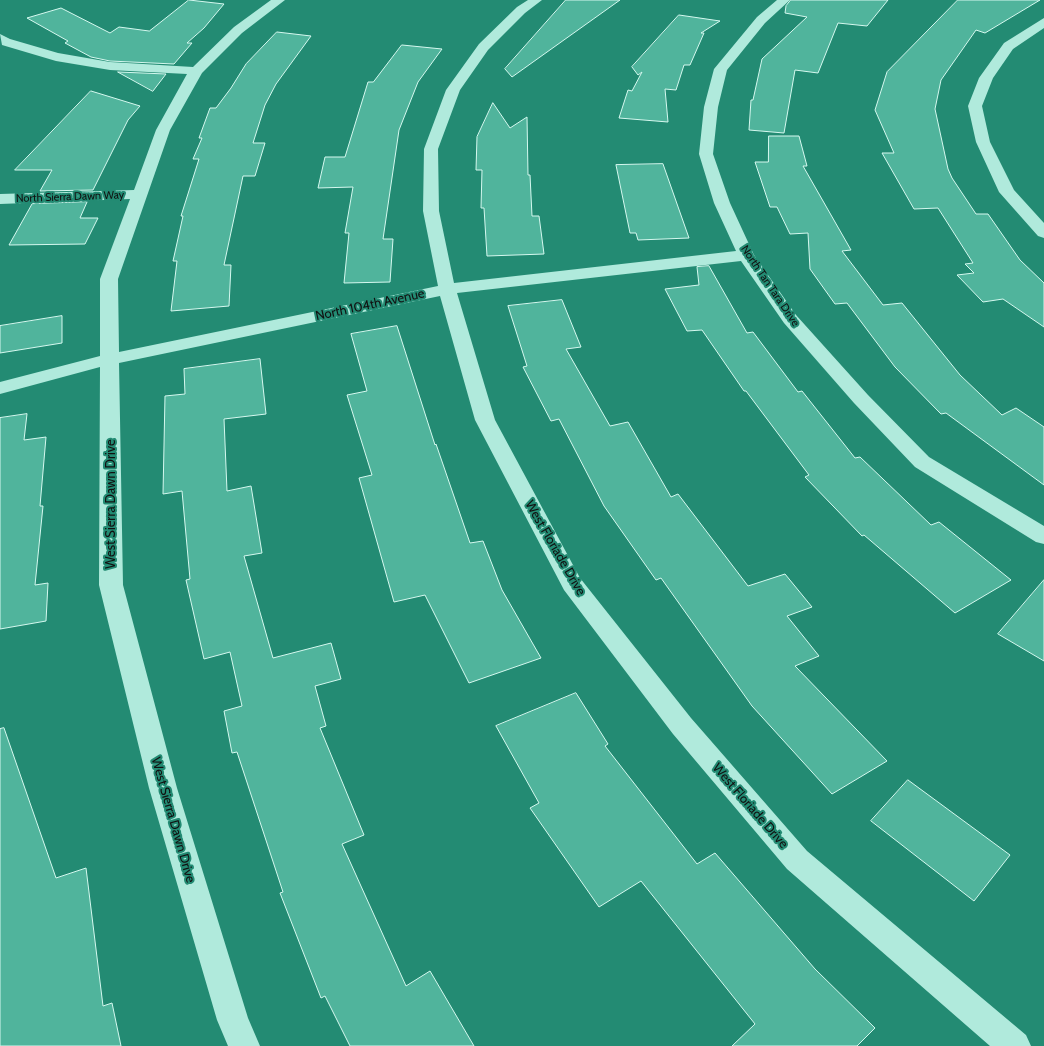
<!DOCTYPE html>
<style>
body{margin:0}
canvas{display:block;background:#238b73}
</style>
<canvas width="1044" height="1046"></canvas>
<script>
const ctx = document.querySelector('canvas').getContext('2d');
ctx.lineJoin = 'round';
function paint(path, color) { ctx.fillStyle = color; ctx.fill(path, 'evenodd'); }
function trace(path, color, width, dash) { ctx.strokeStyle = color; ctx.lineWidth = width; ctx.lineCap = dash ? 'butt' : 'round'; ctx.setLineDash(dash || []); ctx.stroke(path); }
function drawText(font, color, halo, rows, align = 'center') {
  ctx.font = font + ' Cabin,sans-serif'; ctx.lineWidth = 4; ctx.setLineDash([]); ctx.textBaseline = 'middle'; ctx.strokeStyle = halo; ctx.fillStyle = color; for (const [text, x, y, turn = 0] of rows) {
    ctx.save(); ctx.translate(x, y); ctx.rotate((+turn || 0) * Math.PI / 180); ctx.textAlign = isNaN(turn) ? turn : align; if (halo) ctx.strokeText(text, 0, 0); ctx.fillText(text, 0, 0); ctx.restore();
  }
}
const building = new Path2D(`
 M 189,0 L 224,4 L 204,28 L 187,43 L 192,43 L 174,64 L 110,61 L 91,57 L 65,43 L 68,41 L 27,18 L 61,8 L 110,33 L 119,27 L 149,31 Z
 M 566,0 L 620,0 L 512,77 L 505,69 Z
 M 791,0 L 888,0 L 867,26 L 838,23 L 818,73 L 795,70 L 784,133 L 749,130 L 751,100 L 753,100 L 762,59 L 807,17 L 785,13 L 786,6 Z
 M 958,0 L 1040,0 L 985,33 L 976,30 L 941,80 L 935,109 L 948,169 L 952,178 L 976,214 L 988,214 L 1020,260 L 1044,283 L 1044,327 L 1003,299 L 983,302 L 957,275 L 974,273 L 965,264 L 973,263 L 938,208 L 914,209 L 882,153 L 894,153 L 875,110 L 887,72 Z
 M 679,15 L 720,21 L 701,33 L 704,33 L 690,65 L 684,65 L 676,90 L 665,89 L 668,122 L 619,118 L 628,90 L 632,91 L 642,72 L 638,75 L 632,67 Z
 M 277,32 L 311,36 L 276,84 L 265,105 L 253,143 L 265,143 L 255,176 L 243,176 L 224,265 L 231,265 L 229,306 L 171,311 L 177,261 L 173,261 L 183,216 L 181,216 L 199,159 L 193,159 L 202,138 L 199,138 L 210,108 L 216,108 L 231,88 L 246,64 Z
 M 402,45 L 442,49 L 418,82 L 399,130 L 383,239 L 393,239 L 390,282 L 344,283 L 349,233 L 345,233 L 353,187 L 318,188 L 325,157 L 345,157 L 368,82 L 373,82 Z
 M 118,72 L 166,74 L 153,91 Z
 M 91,91 L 140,106 L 128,120 L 93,190 L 40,191 L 52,170 L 15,170 Z
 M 493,103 L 510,128 L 527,117 L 528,175 L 530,175 L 532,216 L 539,216 L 544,254 L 487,256 L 484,208 L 481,208 L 482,170 L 476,170 L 477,137 Z
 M 769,136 L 799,136 L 807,166 L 803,166 L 851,250 L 842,251 L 883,305 L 902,303 L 960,375 L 1002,415 L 1016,408 L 1044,427 L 1044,485 L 946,413 L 941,414 L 895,367 L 847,303 L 835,304 L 810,269 L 808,233 L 790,234 L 777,207 L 770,207 L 755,162 L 768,162 Z
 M 663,164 L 689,238 L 638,240 L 636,233 L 630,233 L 616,165 Z
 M 87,202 L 80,218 L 98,218 L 85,244 L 9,245 L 32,204 Z
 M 709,266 L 747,333 L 753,332 L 798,392 L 802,391 L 855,458 L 860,457 L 931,525 L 939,522 L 1011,580 L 955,613 L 864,535 L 862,536 L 805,477 L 809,475 L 746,391 L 744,391 L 702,330 L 687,331 L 665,289 L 699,285 L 697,267 Z
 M 562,300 L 581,347 L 566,349 L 610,426 L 628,422 L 671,497 L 678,494 L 748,586 L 785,574 L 812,607 L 787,616 L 819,656 L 795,666 L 887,761 L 832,794 L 752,706 L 661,578 L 656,580 L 604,506 L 559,419 L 551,421 L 523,367 L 527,366 L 508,306 Z
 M 62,316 L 62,343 L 0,353 L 0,326 Z
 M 397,326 L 435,445 L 436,444 L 470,543 L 483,541 L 502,590 L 541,658 L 469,683 L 425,595 L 394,602 L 359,478 L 372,475 L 347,395 L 367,391 L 351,334 Z
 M 260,359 L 266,414 L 224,419 L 227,491 L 251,486 L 262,553 L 244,556 L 273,658 L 331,643 L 341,679 L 315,686 L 326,726 L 320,728 L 364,835 L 342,844 L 406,986 L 430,971 L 474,1046 L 350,1046 L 325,996 L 321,998 L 280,893 L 283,892 L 237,752 L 232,753 L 224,711 L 242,706 L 230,652 L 204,659 L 186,580 L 190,579 L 182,491 L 163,494 L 165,396 L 185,394 L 184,369 Z
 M 27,414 L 24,440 L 46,437 L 40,506 L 43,506 L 35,585 L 48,583 L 46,621 L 0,629 L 0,418 Z
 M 1044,580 L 1044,661 L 998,634 Z
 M 576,693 L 608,744 L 605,746 L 697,864 L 715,853 L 815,969 L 875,1028 L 857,1046 L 732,1046 L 755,1024 L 641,881 L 599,907 L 530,808 L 539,803 L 496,726 Z
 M 4,728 L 56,878 L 86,868 L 103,1006 L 112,1003 L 121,1046 L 0,1046 L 0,729 Z
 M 908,780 L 1010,855 L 974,901 L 871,821 Z`);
paint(building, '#50b49c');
trace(building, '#d5f8ef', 1);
paint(new Path2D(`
 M 271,0 L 285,0 L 242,33 L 202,73 L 170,130 L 118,279 L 119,352 L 438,286 L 423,211 L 424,149 L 446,90 L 479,44 L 517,7 L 528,0 L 542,0 L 525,13 L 488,50 L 460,90 L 438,149 L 439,211 L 454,283 L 736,251 L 714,203 L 699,154 L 704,107 L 714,69 L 757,17 L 777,0 L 790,0 L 765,23 L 727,70 L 718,107 L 713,154 L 730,203 L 754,255 L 796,315 L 868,395 L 929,457 L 1044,526 L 1044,544 L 1036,542 L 915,467 L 854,403 L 784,323 L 741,261 L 457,293 L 495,420 L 580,578 L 691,718 L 807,851 L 1026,1035 L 1031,1046 L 990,1046 L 787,869 L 673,734 L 564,590 L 475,420 L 440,296 L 119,363 L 123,585 L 177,788 L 248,1018 L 260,1046 L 228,1046 L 217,1020 L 149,788 L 99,585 L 100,367 L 0,394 L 0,382 L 100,356 L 100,279 L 130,199 L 0,204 L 0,194 L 134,190 L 156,130 L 187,74 L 110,70 L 56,61 L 2,45 L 0,34 L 10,39 L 58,53 L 110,62 L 193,67 L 234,27 Z
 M 1044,18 L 1044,28 L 1013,49 L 993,78 L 982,106 L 990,142 L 1014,190 L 1044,223 L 1044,238 L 1038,236 L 999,192 L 976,142 L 968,106 L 979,78 L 1004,43 Z`), '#b0eadc');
drawText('11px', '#111', '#238b73', [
 ["North Sierra Dawn Way",70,197,-2],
 ["North Tan Tara Drive",770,286,56]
]);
drawText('13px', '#111', '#238b73', [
 ["North 104th Avenue",370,305,-12],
 ["West Sierra Dawn Drive",111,504,-90],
 ["West Floriade Drive",555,548,60],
 ["West Floriade Drive",750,806,49],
 ["West Sierra Dawn Drive",173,820,74]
]);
</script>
